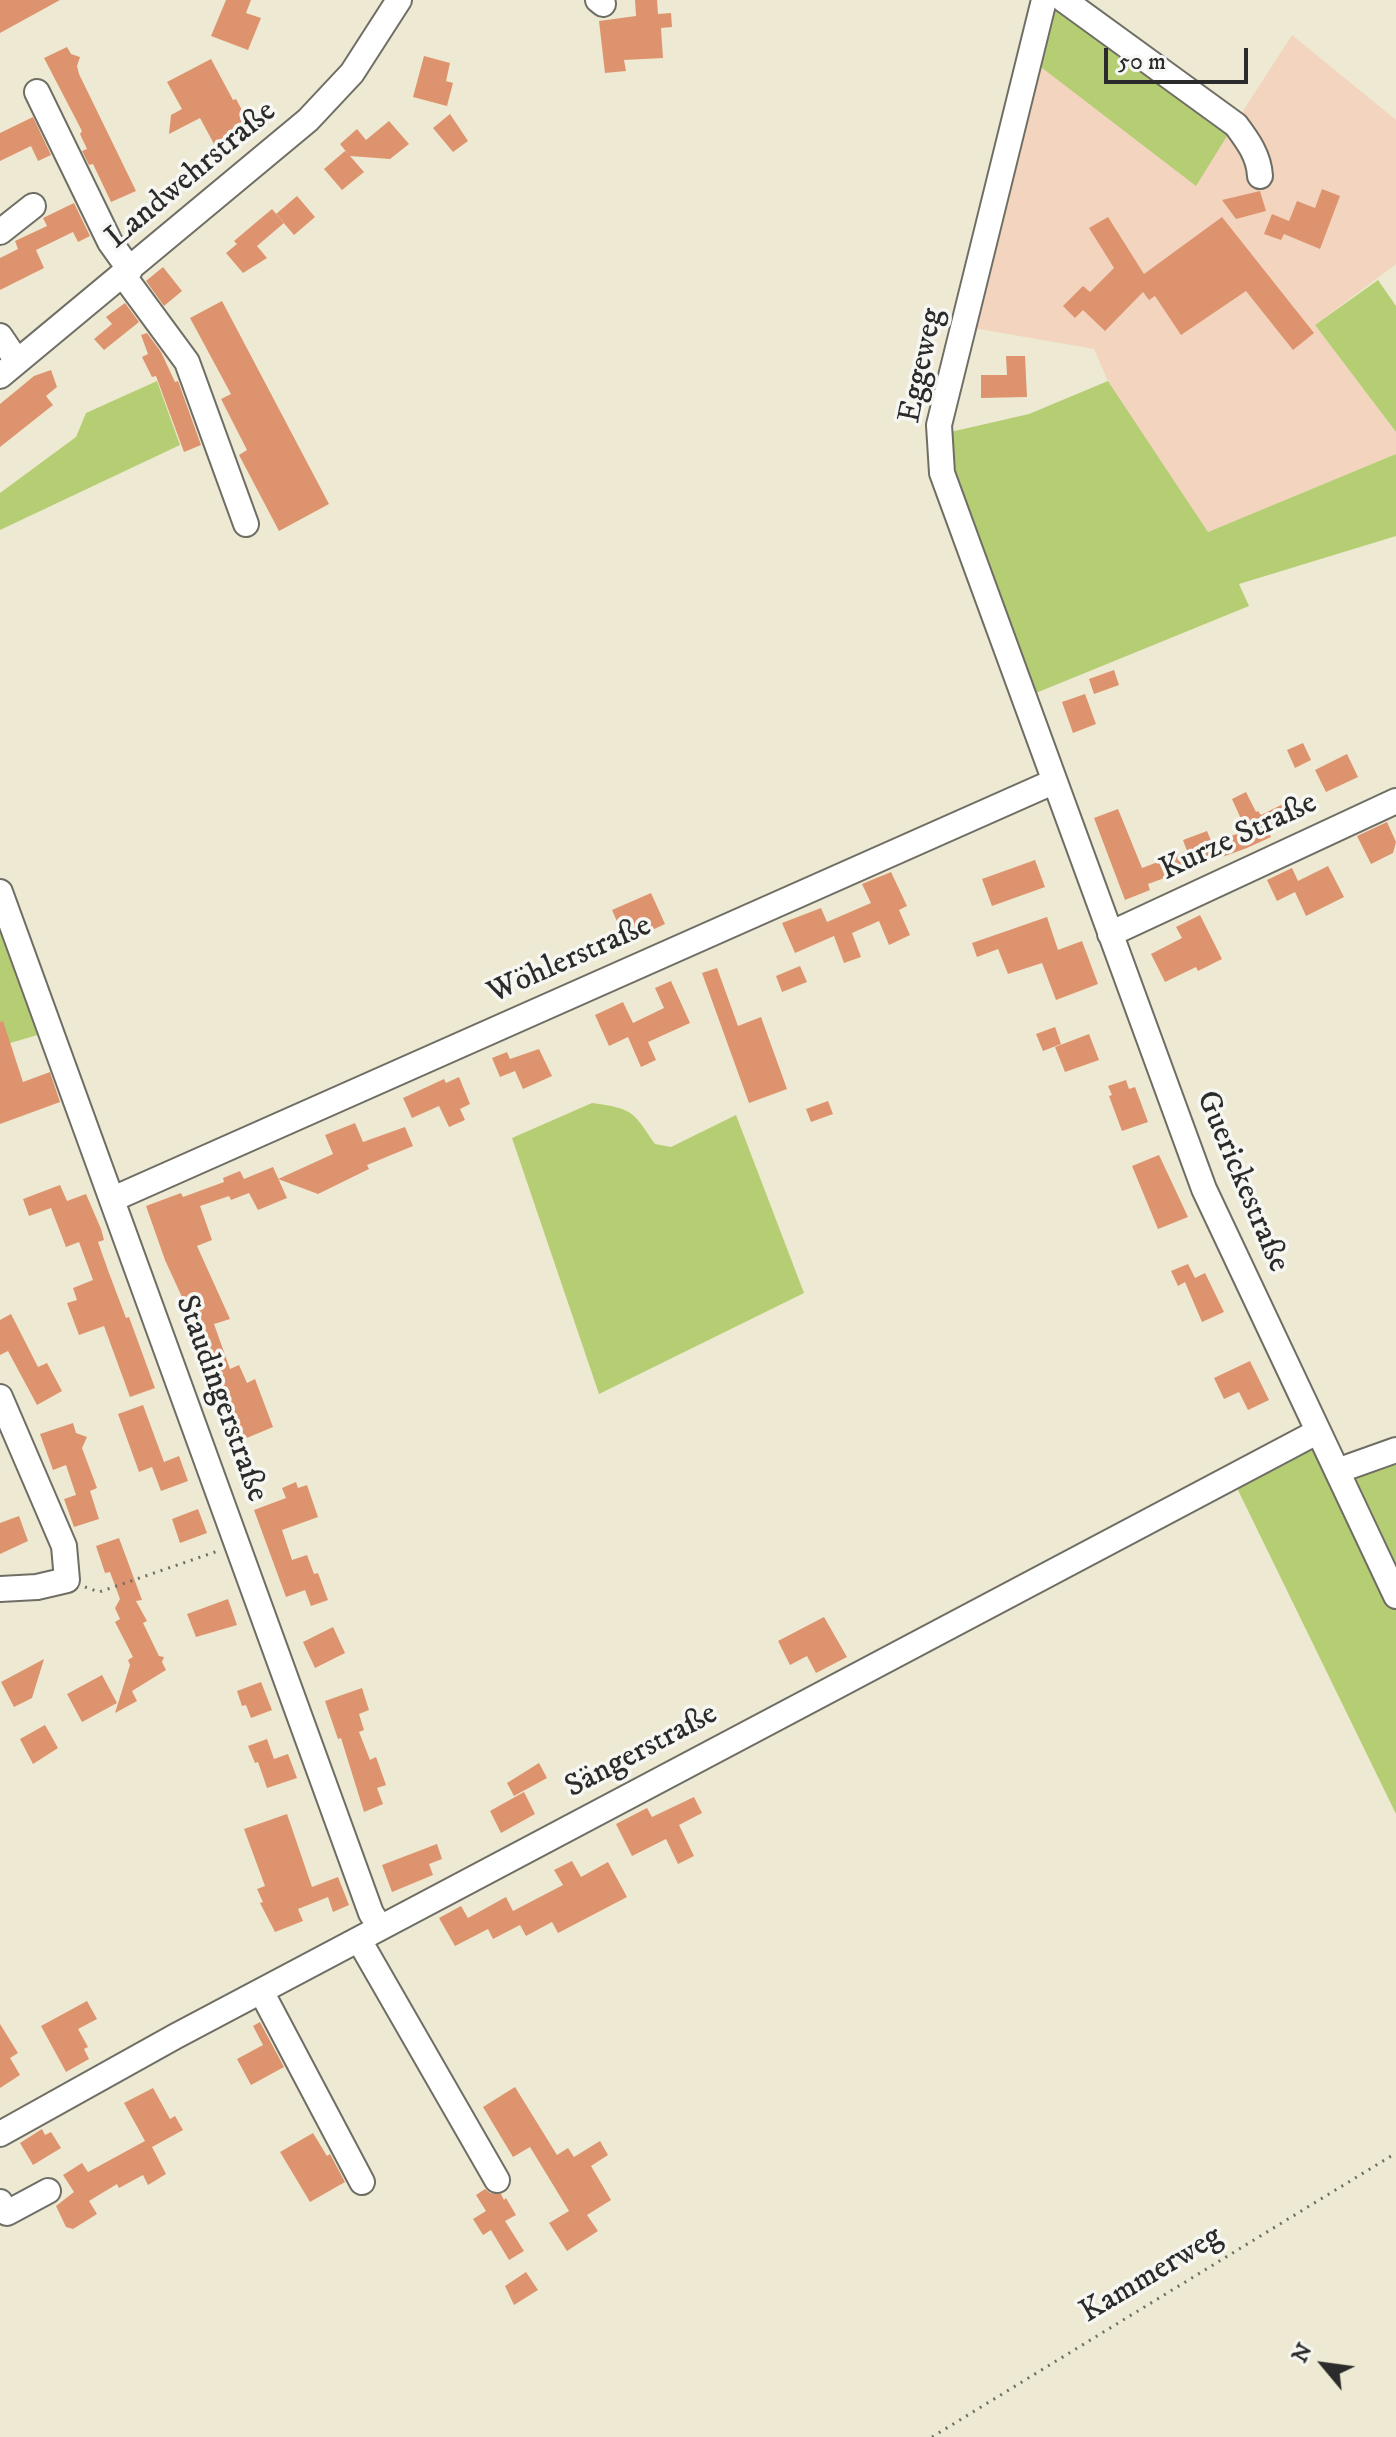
<!DOCTYPE html>
<meta charset="utf-8">
<style>
body{margin:0}
#map{position:relative;width:1396px;height:2437px;overflow:hidden;background:#eee9d2;font-family:"IM FELL DW Pica",serif}
canvas{display:block}
.north{position:absolute;left:1284px;top:2325px;width:80px;height:80px;-webkit-text-stroke:6px #f6f6f2;paint-order:stroke;rotate:299deg;font-size:22px;font-weight:700;line-height:32px;text-align:center;color:#2b2b2b}
.north::after{content:'';display:block;margin:auto;width:28px;height:36px;background:#2b2b2b;clip-path:polygon(50% 0,100% 100%,50% 72%,0 100%)}
.scale{position:absolute;left:1104px;top:48px;width:144px;height:36px;box-sizing:border-box;border:4px solid #2b2b2b;border-top:0;padding-left:10px;font-size:24px;line-height:28px;white-space:nowrap;color:#2b2b2b;-webkit-text-stroke:6px #f6f6f2;paint-order:stroke}
</style>
<div id="map">
<canvas width="1396" height="2437"></canvas>
<div class="north">N</div>
<div class="scale">50 m</div>
</div>
<script>
const ctx = document.querySelector('canvas').getContext('2d');
ctx.lineJoin = 'round';
function paint(path, color) { ctx.fillStyle = color; ctx.fill(path, 'evenodd'); }
function trace(path, color, width, dash) { ctx.strokeStyle = color; ctx.lineWidth = width; ctx.lineCap = dash ? 'butt' : 'round'; ctx.setLineDash(dash || []); ctx.stroke(path); }
function drawText(font, color, halo, rows, align = 'center') {
  ctx.font = font + ' "IM FELL DW Pica",serif'; ctx.lineWidth = 7; ctx.setLineDash([]); ctx.textBaseline = 'middle'; ctx.strokeStyle = halo; ctx.fillStyle = color; for (const [text, x, y, turn = 0] of rows) {
    ctx.save(); ctx.translate(x, y); ctx.rotate((+turn || 0) * Math.PI / 180); ctx.textAlign = isNaN(turn) ? turn : align; if (halo) ctx.strokeText(text, 0, 0); ctx.fillText(text, 0, 0); ctx.restore();
  }
}
paint(new Path2D(`
 M 1292,35 L 1396,120 L 1396,264 L 1315,325 L 1396,432 L 1396,454 L 1208,532 L 1108,381 L 1094,349 L 968,327 L 1037,64 L 1232,128 Z`), '#f3d4be');
paint(new Path2D(`
 M 1050,7 L 1072,14 L 1232,128 L 1196,186 L 1037,64 Z
 M 1378,280 L 1396,306 L 1396,432 L 1315,325 Z
 M 157,381 L 180,445 L 0,530 L 0,493 L 76,437 L 86,413 Z
 M 1108,381 L 1208,532 L 1396,454 L 1396,536 L 1239,584 L 1249,606 L 1031,695 L 952,464 L 946,433 L 1029,414 Z
 M 0,921 L 41,1034 L 0,1046 Z
 M 592,1103 C 633,1109 632,1110 655,1144 L 671,1147 L 736,1115 L 804,1293 L 599,1394 L 512,1138 Z
 M 1314,1445 L 1396,1608 L 1396,1814 L 1235,1484 Z
 M 1396,1459 L 1396,1578 L 1356,1491 L 1353,1476 Z`), '#b6ce73');
paint(new Path2D(`
 M 0,0 L 60,0 L 0,33 Z
 M 226,0 L 251,0 L 246,13 L 261,18 L 248,50 L 211,36 Z
 M 635,0 L 657,0 L 658,14 L 671,13 L 672,27 L 661,28 L 663,58 L 624,60 L 626,71 L 605,73 L 599,21 L 636,16 Z
 M 67,47 L 71,54 L 80,57 L 77,66 L 79,74 L 136,191 L 111,202 L 93,164 L 89,165 L 82,151 L 87,149 L 80,134 L 82,131 L 44,58 Z
 M 424,56 L 450,63 L 446,81 L 453,83 L 447,106 L 413,97 Z
 M 211,59 L 233,100 L 236,99 L 242,110 L 240,118 L 245,127 L 214,144 L 200,118 L 169,134 L 171,115 L 182,109 L 167,82 Z
 M 450,114 L 468,141 L 453,152 L 433,128 Z
 M 33,117 L 51,155 L 38,161 L 31,146 L 0,161 L 0,133 Z
 M 389,121 L 409,144 L 390,159 L 350,156 L 364,172 L 342,190 L 324,169 L 345,151 L 348,154 L 340,144 L 357,129 L 366,140 Z
 M 1322,189 L 1340,196 L 1320,249 L 1284,234 L 1281,240 L 1264,234 L 1272,214 L 1289,221 L 1297,201 L 1315,208 Z
 M 1260,191 L 1266,211 L 1236,219 L 1222,200 Z
 M 297,196 L 315,217 L 294,235 L 276,214 Z
 M 74,203 L 90,236 L 78,242 L 73,232 L 36,250 L 44,268 L 0,290 L 0,258 L 18,249 L 15,241 L 47,226 L 43,218 Z
 M 272,209 L 284,223 L 257,246 L 267,258 L 243,273 L 226,253 L 237,244 L 234,241 Z
 M 1108,217 L 1144,274 L 1222,217 L 1314,333 L 1293,350 L 1246,291 L 1181,335 L 1155,296 L 1149,300 L 1143,292 L 1105,331 L 1083,310 L 1075,318 L 1063,306 L 1083,286 L 1090,292 L 1114,268 L 1089,228 Z
 M 163,267 L 182,291 L 164,306 L 146,281 Z
 M 222,301 L 329,504 L 279,531 L 239,455 L 247,450 L 221,399 L 231,394 L 190,318 Z
 M 125,303 L 139,322 L 104,350 L 94,339 L 112,324 L 106,317 Z
 M 147,333 L 161,352 L 175,382 L 178,381 L 201,445 L 184,452 L 156,376 L 152,377 L 142,357 L 148,354 L 141,335 Z
 M 1006,356 L 1025,356 L 1027,397 L 981,398 L 981,375 L 1007,375 Z
 M 51,370 L 57,387 L 46,396 L 53,405 L 0,447 L 0,404 L 34,376 Z
 M 1114,670 L 1119,685 L 1094,694 L 1089,679 Z
 M 1085,694 L 1096,724 L 1073,733 L 1062,702 Z
 M 1303,743 L 1311,760 L 1295,768 L 1287,750 Z
 M 1347,754 L 1358,777 L 1326,792 L 1315,770 Z
 M 1246,792 L 1256,812 L 1258,811 L 1261,815 L 1285,803 L 1294,821 L 1269,833 L 1271,837 L 1247,848 L 1148,884 L 1150,890 L 1125,900 L 1094,818 L 1118,809 L 1142,868 L 1187,851 L 1183,840 L 1207,831 L 1212,843 L 1242,832 L 1236,821 L 1241,819 L 1232,799 Z
 M 1387,822 L 1396,842 L 1393,853 L 1371,864 L 1357,836 Z
 M 1035,860 L 1045,887 L 992,906 L 982,879 Z
 M 1328,866 L 1344,897 L 1306,916 L 1295,892 L 1277,901 L 1267,880 L 1292,868 L 1298,881 Z
 M 891,872 L 907,906 L 899,910 L 910,935 L 889,945 L 879,921 L 852,933 L 861,957 L 844,963 L 834,936 L 795,953 L 782,923 L 821,908 L 827,922 L 871,903 L 862,884 Z
 M 651,893 L 665,924 L 626,942 L 612,910 Z
 M 1200,915 L 1222,959 L 1198,971 L 1196,967 L 1165,982 L 1151,954 L 1182,938 L 1176,927 Z
 M 1047,917 L 1058,950 L 1082,941 L 1098,984 L 1056,1000 L 1042,963 L 1008,974 L 998,949 L 977,957 L 972,943 Z
 M 800,966 L 807,982 L 782,992 L 776,976 Z
 M 717,968 L 738,1026 L 761,1017 L 787,1089 L 749,1103 L 702,973 Z
 M 671,981 L 690,1023 L 648,1042 L 656,1060 L 641,1067 L 628,1037 L 609,1046 L 595,1015 L 623,1002 L 633,1023 L 664,1008 L 655,988 Z
 M 3,1021 L 23,1082 L 50,1072 L 60,1102 L 0,1124 L 0,1022 Z
 M 1055,1027 L 1061,1044 L 1043,1051 L 1036,1034 Z
 M 1089,1034 L 1099,1060 L 1065,1072 L 1055,1047 Z
 M 539,1049 L 552,1076 L 523,1089 L 515,1071 L 500,1077 L 492,1058 L 507,1052 L 510,1059 Z
 M 459,1077 L 470,1104 L 460,1109 L 465,1120 L 449,1127 L 439,1106 L 412,1118 L 403,1098 L 444,1079 L 446,1083 Z
 M 1126,1080 L 1129,1089 L 1135,1087 L 1148,1122 L 1122,1131 L 1109,1096 L 1112,1095 L 1108,1086 Z
 M 828,1101 L 833,1114 L 811,1122 L 806,1109 Z
 M 355,1123 L 363,1142 L 405,1127 L 413,1146 L 367,1165 L 369,1169 L 318,1194 L 278,1179 L 333,1154 L 325,1135 Z
 M 1159,1155 L 1188,1217 L 1158,1229 L 1132,1166 Z
 M 273,1167 L 287,1198 L 258,1210 L 249,1193 L 231,1200 L 229,1196 L 200,1206 L 212,1240 L 197,1246 L 230,1319 L 214,1324 L 230,1369 L 239,1365 L 247,1383 L 255,1379 L 273,1427 L 230,1445 L 221,1422 L 225,1420 L 191,1335 L 198,1332 L 165,1260 L 146,1206 L 181,1193 L 183,1197 L 224,1182 L 223,1178 L 240,1171 L 244,1179 Z
 M 60,1185 L 67,1201 L 86,1194 L 101,1229 L 104,1240 L 98,1242 L 109,1273 L 126,1318 L 129,1317 L 155,1388 L 130,1397 L 104,1326 L 79,1335 L 67,1303 L 77,1300 L 73,1288 L 93,1280 L 79,1242 L 66,1247 L 51,1208 L 29,1216 L 23,1199 Z
 M 1188,1264 L 1195,1278 L 1205,1273 L 1224,1312 L 1202,1322 L 1185,1282 L 1178,1286 L 1171,1271 Z
 M 11,1314 L 38,1367 L 47,1363 L 62,1391 L 37,1405 L 8,1351 L 0,1355 L 0,1320 Z
 M 1250,1361 L 1269,1400 L 1248,1410 L 1239,1392 L 1224,1399 L 1214,1378 Z
 M 143,1405 L 164,1462 L 179,1456 L 188,1481 L 161,1491 L 152,1467 L 139,1472 L 118,1414 Z
 M 73,1423 L 76,1433 L 87,1437 L 82,1448 L 97,1488 L 90,1491 L 99,1519 L 74,1527 L 64,1499 L 76,1495 L 66,1465 L 53,1470 L 40,1434 Z
 M 296,1482 L 298,1488 L 307,1485 L 318,1517 L 282,1530 L 292,1560 L 307,1555 L 314,1574 L 318,1573 L 328,1600 L 311,1606 L 305,1590 L 286,1597 L 254,1510 L 286,1498 L 282,1488 Z
 M 198,1509 L 207,1533 L 180,1543 L 172,1519 Z
 M 19,1516 L 28,1541 L 0,1554 L 0,1523 Z
 M 119,1538 L 142,1600 L 136,1601 L 147,1621 L 143,1623 L 159,1656 L 164,1657 L 162,1662 L 166,1670 L 132,1691 L 137,1701 L 115,1713 L 130,1665 L 128,1660 L 133,1657 L 115,1622 L 120,1619 L 115,1608 L 120,1599 L 110,1572 L 105,1573 L 96,1546 Z
 M 228,1599 L 237,1625 L 196,1637 L 187,1614 Z
 M 824,1617 L 847,1657 L 816,1673 L 807,1656 L 790,1665 L 778,1641 Z
 M 333,1627 L 345,1653 L 315,1668 L 303,1642 Z
 M 44,1659 L 32,1698 L 14,1707 L 1,1682 Z
 M 102,1675 L 117,1703 L 82,1722 L 67,1694 Z
 M 261,1682 L 272,1710 L 251,1718 L 246,1705 L 242,1706 L 237,1691 Z
 M 362,1688 L 369,1710 L 359,1714 L 364,1730 L 359,1732 L 370,1760 L 376,1757 L 386,1785 L 377,1788 L 383,1804 L 364,1812 L 341,1738 L 338,1739 L 325,1701 Z
 M 45,1725 L 58,1748 L 33,1764 L 20,1739 Z
 M 267,1739 L 274,1759 L 288,1754 L 297,1778 L 267,1788 L 258,1762 L 255,1763 L 248,1746 Z
 M 539,1763 L 547,1778 L 514,1796 L 507,1783 Z
 M 524,1792 L 535,1814 L 501,1833 L 490,1811 Z
 M 694,1797 L 702,1813 L 679,1825 L 694,1856 L 678,1864 L 666,1839 L 632,1856 L 616,1824 L 647,1808 L 652,1817 Z
 M 287,1814 L 312,1887 L 338,1877 L 349,1905 L 333,1912 L 328,1897 L 298,1909 L 303,1921 L 275,1932 L 260,1903 L 263,1902 L 257,1889 L 265,1886 L 244,1829 Z
 M 437,1844 L 442,1859 L 429,1864 L 433,1875 L 392,1892 L 382,1865 Z
 M 572,1861 L 581,1877 L 608,1862 L 627,1897 L 558,1933 L 552,1922 L 526,1936 L 520,1925 L 493,1939 L 488,1929 L 455,1946 L 439,1918 L 461,1906 L 468,1918 L 506,1897 L 513,1911 L 563,1885 L 554,1870 Z
 M 87,2001 L 97,2019 L 78,2029 L 88,2047 L 84,2049 L 89,2059 L 66,2072 L 41,2026 Z
 M 260,2022 L 284,2067 L 251,2085 L 237,2059 L 263,2045 L 253,2026 Z
 M 0,2024 L 18,2053 L 10,2058 L 20,2075 L 0,2088 Z
 M 515,2087 L 557,2155 L 568,2148 L 574,2157 L 600,2141 L 608,2155 L 591,2166 L 611,2200 L 587,2215 L 598,2231 L 567,2251 L 549,2223 L 569,2211 L 530,2147 L 513,2157 L 483,2107 Z
 M 153,2088 L 170,2119 L 175,2116 L 183,2130 L 152,2147 L 166,2174 L 148,2185 L 143,2175 L 119,2188 L 117,2184 L 89,2201 L 97,2214 L 73,2229 L 66,2227 L 56,2206 L 74,2192 L 63,2175 L 82,2163 L 88,2172 L 145,2141 L 124,2103 Z
 M 42,2129 L 45,2135 L 51,2132 L 61,2148 L 33,2165 L 20,2143 Z
 M 313,2133 L 327,2156 L 330,2154 L 345,2182 L 310,2202 L 280,2152 Z
 M 485,2189 L 490,2193 L 501,2194 L 504,2200 L 506,2198 L 516,2215 L 505,2221 L 524,2251 L 509,2260 L 491,2230 L 483,2235 L 473,2219 L 486,2211 L 476,2195 Z
 M 526,2272 L 538,2290 L 514,2305 L 505,2286 Z`), '#dd946e');
const minor = new Path2D(`
 M 598,0 L 603,4
 M 1044,0 L 939,425 L 942,473 L 1204,1189 L 1396,1596
 M 1064,0 L 1236,125 C 1248,141 1259,156 1260,176
 M 37,92 L 110,242 L 130,270
 M 0,232 L 33,206
 M 123,275 L 187,362 L 246,524
 M 0,336 L 17,361
 M 0,376 L 308,120 L 352,73 L 399,0
 M 0,892 L 371,1913 L 380,1927
 M 1110,934 L 1396,801
 M 113,1199 L 1053,782
 M 0,1397 L 64,1546 L 67,1580 L 37,1587 L 0,1589
 M 1337,1471 L 1396,1450
 M 359,1940 L 497,2180
 M 261,1991 L 362,2182
 M 0,2134 L 176,2036 L 1317,1432
 M 0,2202 L 7,2213 L 48,2191`);
trace(minor, '#6f6e65', 28);
trace(new Path2D(`
 M 85,1587 L 99,1592 L 218,1551
 M 932,2437 L 1396,2153`), '#6f6e65', 3, [2, 6]);
trace(minor, '#fff', 24);
drawText('32px', '#2b2b2b', '#f6f6f2', [
 ["Landwehrstraße",192,176,-40],
 ["Eggeweg",923,366,-78],
 ["Kurze Straße",1239,838,-25],
 ["Wöhlerstraße",570,961,-24],
 ["Guerickestraße",1241,1182,67],
 ["Staudingerstraße",220,1399,70],
 ["Sängerstraße",642,1752,-28],
 ["Kammerweg",1152,2276,-31]
]);
</script>
